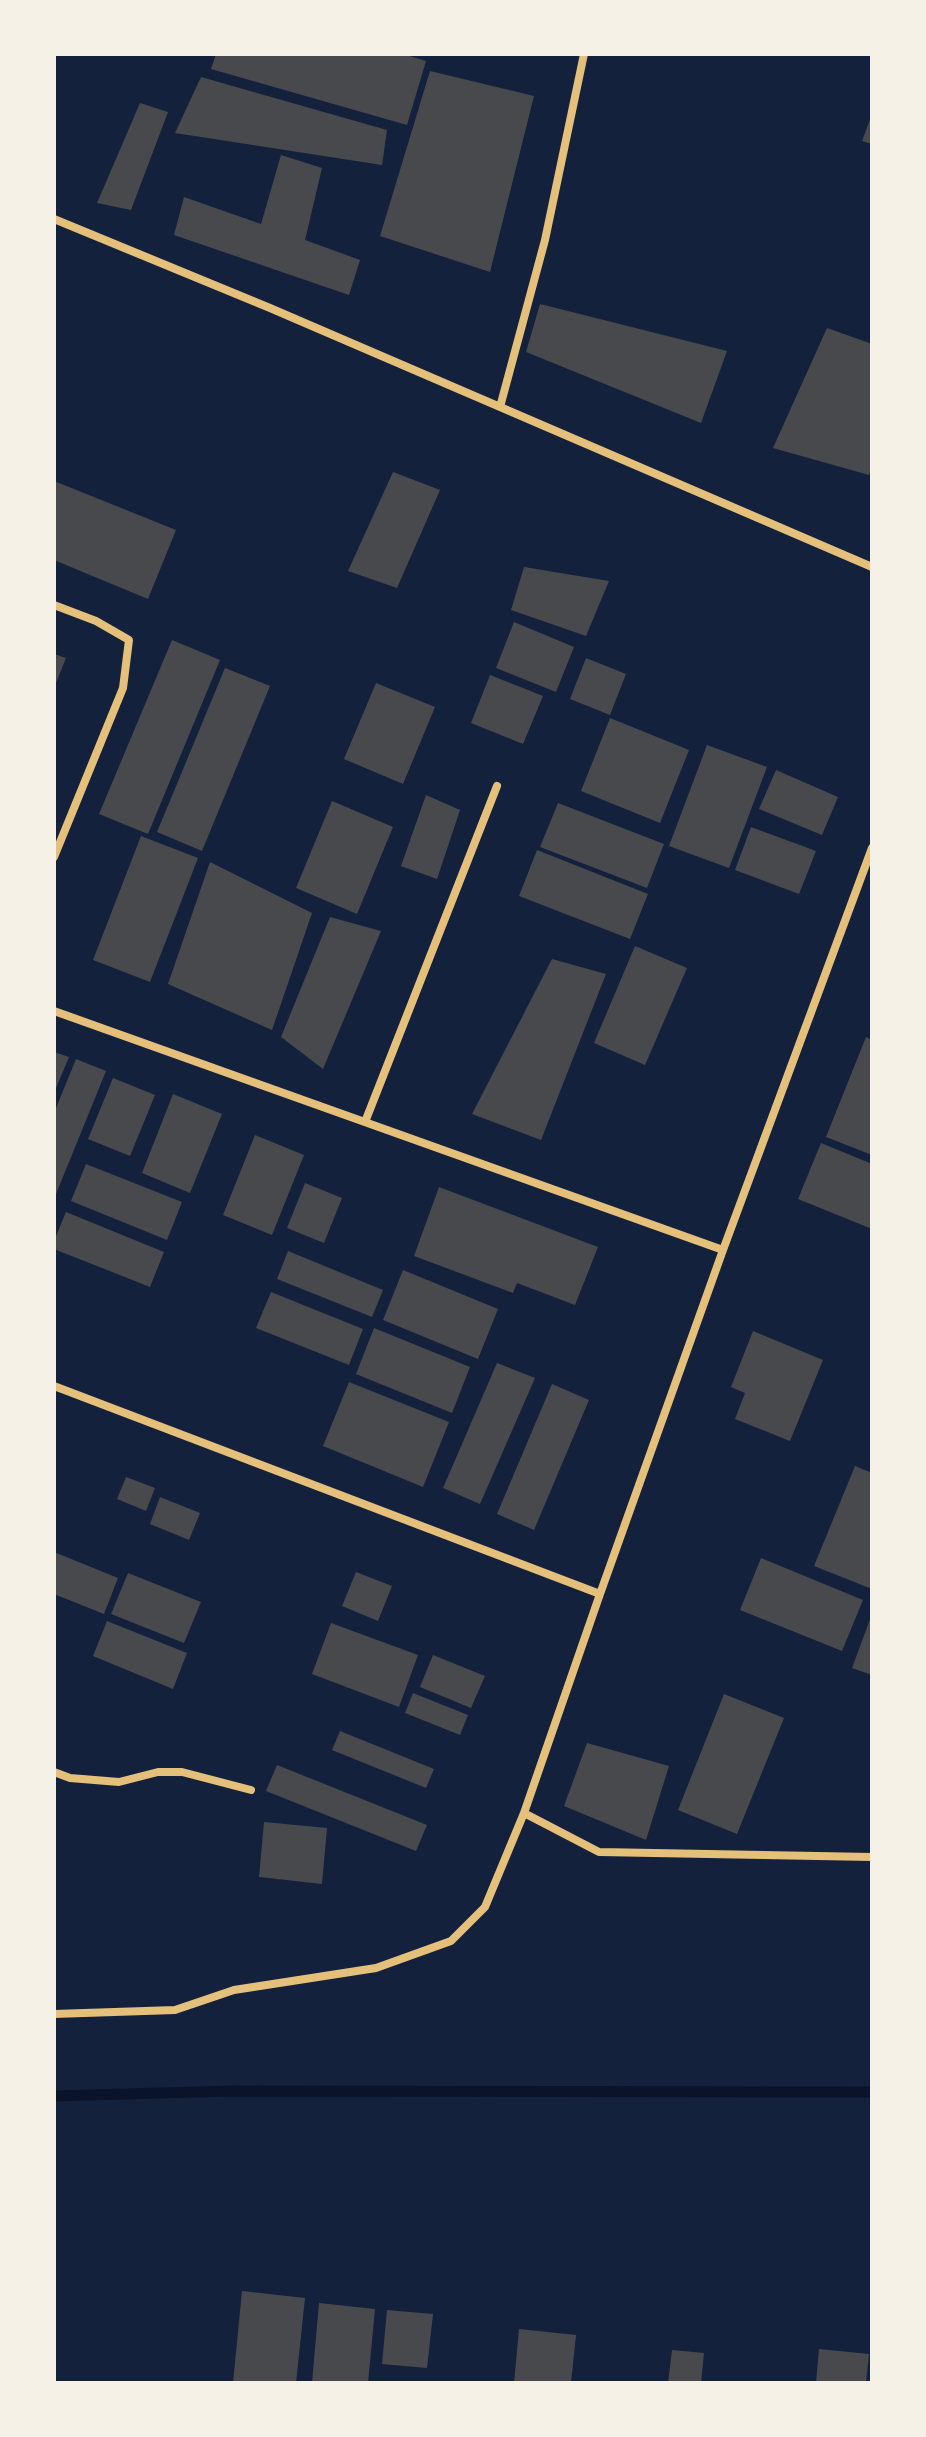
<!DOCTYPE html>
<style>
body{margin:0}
#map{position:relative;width:926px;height:2437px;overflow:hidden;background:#14213d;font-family:Jost,sans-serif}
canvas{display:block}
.frame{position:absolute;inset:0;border:56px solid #f6f1e7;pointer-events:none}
</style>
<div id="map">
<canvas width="926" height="2437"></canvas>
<div class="frame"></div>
</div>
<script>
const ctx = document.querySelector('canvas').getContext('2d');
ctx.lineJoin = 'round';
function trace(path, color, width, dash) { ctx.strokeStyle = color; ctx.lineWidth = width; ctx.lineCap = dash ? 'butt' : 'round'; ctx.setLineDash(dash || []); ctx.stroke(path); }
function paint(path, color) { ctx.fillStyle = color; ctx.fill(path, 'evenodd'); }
trace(new Path2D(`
 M 54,2096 L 232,2091 L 872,2092`), '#0b132b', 11);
paint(new Path2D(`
 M 216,54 L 403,54 L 426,61 L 407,125 L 211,69 Z
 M 430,71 L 534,96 L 490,272 L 380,236 Z
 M 201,77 L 387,130 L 382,165 L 175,133 Z
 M 140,103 L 168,112 L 131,210 L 97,203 Z
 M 872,114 L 872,144 L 862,141 Z
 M 281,155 L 322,168 L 305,240 L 360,260 L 349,295 L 174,235 L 184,197 L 261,224 Z
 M 540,304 L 727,351 L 701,423 L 526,352 Z
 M 827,328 L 872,344 L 872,466 L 869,475 L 773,448 Z
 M 393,472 L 440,490 L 397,588 L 348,571 Z
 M 54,481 L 176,530 L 148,599 L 54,560 Z
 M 524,567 L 609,581 L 586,636 L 511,610 Z
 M 514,622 L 574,647 L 556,692 L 496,668 Z
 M 172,640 L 220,660 L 148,834 L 99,814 Z
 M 54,654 L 66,658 L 54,688 Z
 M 586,658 L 626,674 L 610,715 L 570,699 Z
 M 225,668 L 270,686 L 202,851 L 157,832 Z
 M 490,675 L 543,696 L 523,744 L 471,723 Z
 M 376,683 L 435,707 L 403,784 L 344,759 Z
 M 610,718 L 689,750 L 660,823 L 581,791 Z
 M 707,745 L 767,767 L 729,868 L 669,846 Z
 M 776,770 L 838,797 L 822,835 L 759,809 Z
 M 426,795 L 460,810 L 437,879 L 401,866 Z
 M 332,801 L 393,827 L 357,914 L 296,888 Z
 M 558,803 L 664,844 L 647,888 L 540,847 Z
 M 751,827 L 816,851 L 799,894 L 735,870 Z
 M 141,836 L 198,858 L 150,982 L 93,960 Z
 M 537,850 L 648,894 L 630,939 L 519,896 Z
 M 210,862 L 312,913 L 272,1030 L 168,984 Z
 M 330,917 L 381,931 L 323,1069 L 281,1037 Z
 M 635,946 L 687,968 L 645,1065 L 594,1043 Z
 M 552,959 L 606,974 L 541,1140 L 472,1114 Z
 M 866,1037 L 872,1040 L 872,1155 L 826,1137 Z
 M 54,1052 L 69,1057 L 54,1093 Z
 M 76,1059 L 106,1071 L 54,1199 L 54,1113 Z
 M 113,1078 L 155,1095 L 130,1156 L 88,1139 Z
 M 173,1094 L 222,1114 L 190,1193 L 142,1173 Z
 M 255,1135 L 304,1155 L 272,1235 L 223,1215 Z
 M 821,1143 L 872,1164 L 872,1229 L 798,1199 Z
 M 86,1164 L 182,1202 L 167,1240 L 71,1201 Z
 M 305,1183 L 342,1198 L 324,1243 L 287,1228 Z
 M 439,1187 L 598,1247 L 575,1305 L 517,1283 L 513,1293 L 414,1256 Z
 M 66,1212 L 164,1252 L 150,1287 L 54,1249 L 54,1241 Z
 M 288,1251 L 383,1290 L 372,1317 L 277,1279 Z
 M 403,1270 L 498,1309 L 478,1359 L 383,1320 Z
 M 271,1292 L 363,1329 L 349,1365 L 256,1328 Z
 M 374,1328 L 470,1367 L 452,1413 L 356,1374 Z
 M 753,1331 L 823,1360 L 790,1441 L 735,1419 L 745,1393 L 731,1387 Z
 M 497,1363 L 535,1378 L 480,1504 L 443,1488 Z
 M 349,1382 L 449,1422 L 423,1487 L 323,1446 Z
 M 552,1384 L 589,1400 L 534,1530 L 497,1514 Z
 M 855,1466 L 872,1473 L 872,1589 L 814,1566 Z
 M 126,1477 L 155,1488 L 146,1511 L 117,1499 Z
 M 160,1497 L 200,1513 L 189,1540 L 150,1524 Z
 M 54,1552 L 118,1578 L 104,1614 L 54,1594 Z
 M 761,1558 L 863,1600 L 842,1651 L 740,1610 Z
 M 356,1572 L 392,1586 L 378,1621 L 342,1606 Z
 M 128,1573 L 201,1602 L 184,1643 L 111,1614 Z
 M 872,1614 L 872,1675 L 852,1668 Z
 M 107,1621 L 187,1653 L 173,1689 L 93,1656 Z
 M 331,1623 L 418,1655 L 399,1707 L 312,1674 Z
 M 433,1655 L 485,1676 L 471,1708 L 420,1687 Z
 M 413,1693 L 468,1715 L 460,1735 L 405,1713 Z
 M 724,1694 L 784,1718 L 737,1834 L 678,1810 Z
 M 340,1731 L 434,1769 L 426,1788 L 332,1750 Z
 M 587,1743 L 669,1766 L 646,1840 L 564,1806 Z
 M 277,1765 L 427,1825 L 416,1851 L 266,1791 Z
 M 264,1822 L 327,1828 L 322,1884 L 259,1877 Z
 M 242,2291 L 305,2298 L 296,2383 L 233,2383 Z
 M 319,2303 L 375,2309 L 368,2383 L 312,2383 Z
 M 387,2310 L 433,2314 L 427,2368 L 382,2364 Z
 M 519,2329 L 576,2335 L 571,2383 L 514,2383 Z
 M 819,2349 L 869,2354 L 866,2383 L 816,2383 Z
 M 672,2350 L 704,2353 L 701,2383 L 668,2383 Z`), '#48494c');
trace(new Path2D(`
 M 54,219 L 270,308 L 872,567
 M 500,407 L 545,240 L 584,54
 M 54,605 L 96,621 L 129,640 L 123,688 L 54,857
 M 54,1011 L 723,1250
 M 365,1122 L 497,786
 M 54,1386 L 600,1594 L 524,1813 L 599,1852 L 872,1857
 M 600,1594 L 723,1250 L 872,848
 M 54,1772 L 70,1778 L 119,1782 L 158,1772 L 182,1772 L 251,1790
 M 54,2014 L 175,2010 L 234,1990 L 376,1968 L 451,1941 L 485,1907 L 524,1813`), '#e5c07b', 8);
</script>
